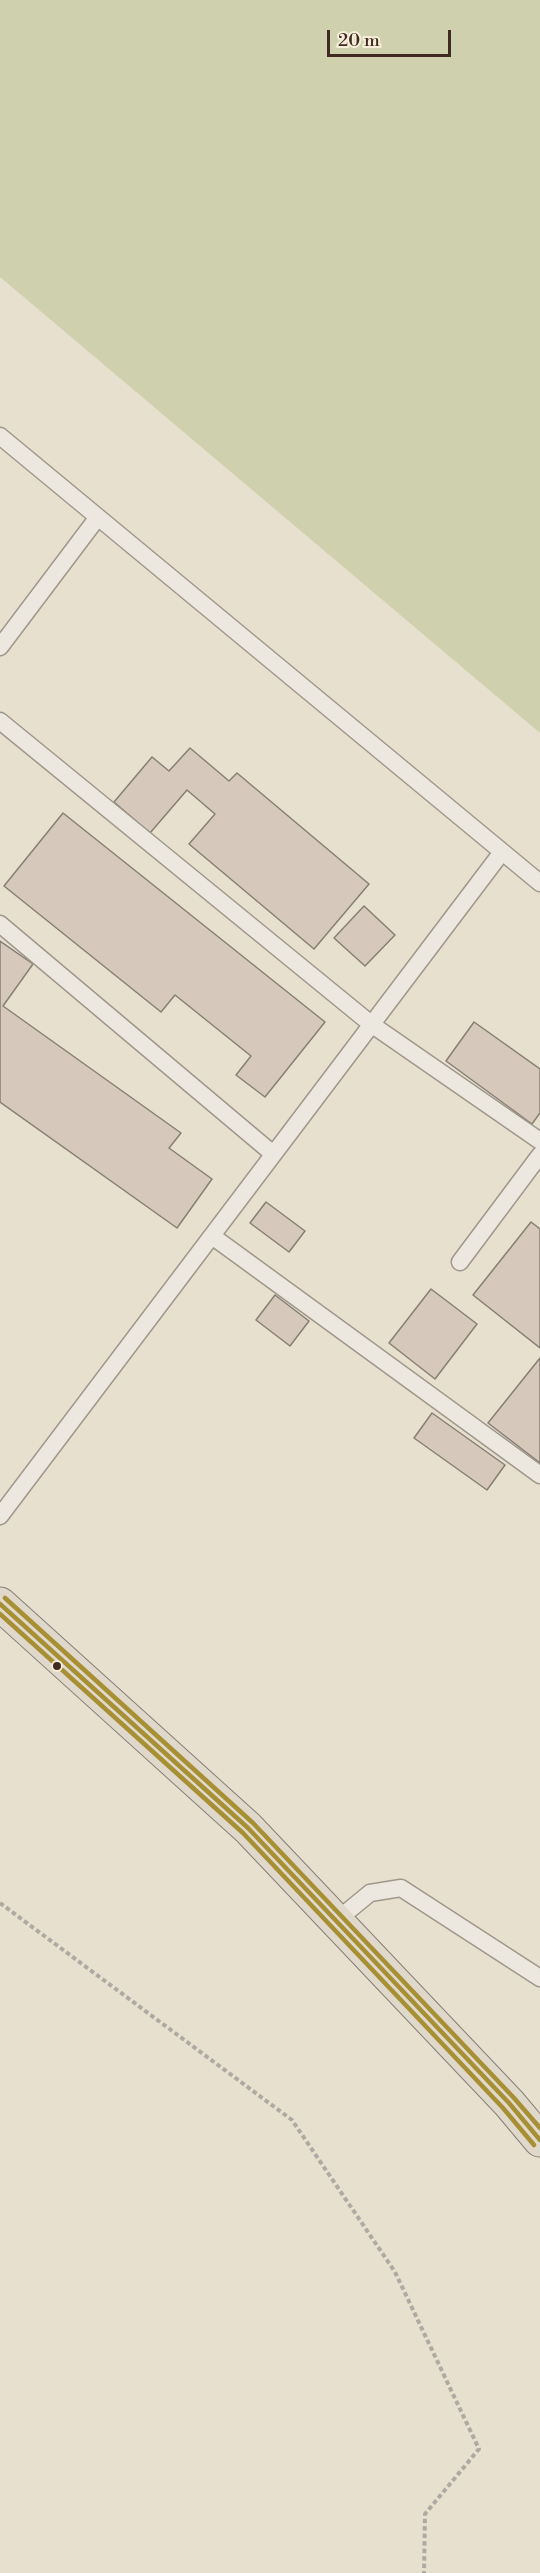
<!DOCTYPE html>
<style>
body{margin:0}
#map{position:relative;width:540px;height:2573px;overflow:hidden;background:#e8e0ce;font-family:"Libre Bodoni",serif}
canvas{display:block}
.scale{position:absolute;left:327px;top:30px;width:124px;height:27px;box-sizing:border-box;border:3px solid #412a22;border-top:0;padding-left:8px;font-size:18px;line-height:21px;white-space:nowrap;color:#412a22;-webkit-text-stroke:4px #f7eed9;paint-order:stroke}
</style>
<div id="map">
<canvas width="540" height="2573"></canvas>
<div class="scale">20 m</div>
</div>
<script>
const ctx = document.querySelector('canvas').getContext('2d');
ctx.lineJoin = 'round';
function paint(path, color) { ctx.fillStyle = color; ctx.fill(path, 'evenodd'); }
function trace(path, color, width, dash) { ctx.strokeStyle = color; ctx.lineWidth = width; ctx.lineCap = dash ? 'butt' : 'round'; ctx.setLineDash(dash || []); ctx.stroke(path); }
paint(new Path2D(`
 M 0,0 L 540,0 L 540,733 L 0,277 Z`), '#cfd1ae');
const building = new Path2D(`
 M 190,748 L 229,781 L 237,773 L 369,884 L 314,949 L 189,844 L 215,814 L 187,790 L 150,833 L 114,802 L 152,757 L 169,771 Z
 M 63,813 L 325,1022 L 265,1097 L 236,1075 L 251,1056 L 175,995 L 161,1012 L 4,886 Z
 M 364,906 L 395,935 L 365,966 L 334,938 Z
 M 0,941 L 33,964 L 3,1006 L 181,1133 L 169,1148 L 212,1179 L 177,1228 L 0,1102 Z
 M 474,1022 L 540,1069 L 540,1113 L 532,1124 L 446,1061 Z
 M 266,1202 L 305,1231 L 289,1252 L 250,1223 Z
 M 531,1222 L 540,1229 L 540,1348 L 473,1295 Z
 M 431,1289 L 477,1324 L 435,1379 L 389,1343 Z
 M 275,1295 L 309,1321 L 290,1346 L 256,1320 Z
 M 540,1358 L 540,1463 L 488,1423 Z
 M 432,1413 L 505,1465 L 487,1490 L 414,1438 Z`);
paint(building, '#d6c9bb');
trace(building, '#877f75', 1.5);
const lane = new Path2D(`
 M 0,436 L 540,883
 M 0,647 L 98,517
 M 0,721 L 371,1024 L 540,1141
 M 0,924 L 272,1153
 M 212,1236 L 540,1475
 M 460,1262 L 540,1155
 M 0,1516 L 502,852
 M 336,1921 L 370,1893 L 401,1888 L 540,1978`);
const primary = new Path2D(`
 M 0,1604 L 248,1828 L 509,2103 L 540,2140`);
trace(lane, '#9e978b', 19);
trace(primary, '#877f75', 35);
trace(new Path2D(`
 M 0,1903 L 292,2120 L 395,2272 L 479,2449 L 425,2514 L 424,2573`), '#aea9a2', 4, [4.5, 3]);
trace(lane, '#ece8e0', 16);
trace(primary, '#e0d8ca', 33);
trace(new Path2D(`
 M 0,1604 L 248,1828 L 509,2103 L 540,2140`), '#a78f34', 4.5);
trace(new Path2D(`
 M 0,1614 L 243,1833 L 503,2108 L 534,2145`), '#a78f34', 4.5);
trace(new Path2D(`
 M 5,1598 L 253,1823 L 514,2098 L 540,2128`), '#a78f34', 4.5);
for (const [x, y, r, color] of [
 [57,1666,5,"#412a22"]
]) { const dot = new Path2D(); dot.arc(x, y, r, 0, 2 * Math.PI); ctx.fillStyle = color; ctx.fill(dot); trace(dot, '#f7eed9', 2); }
</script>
